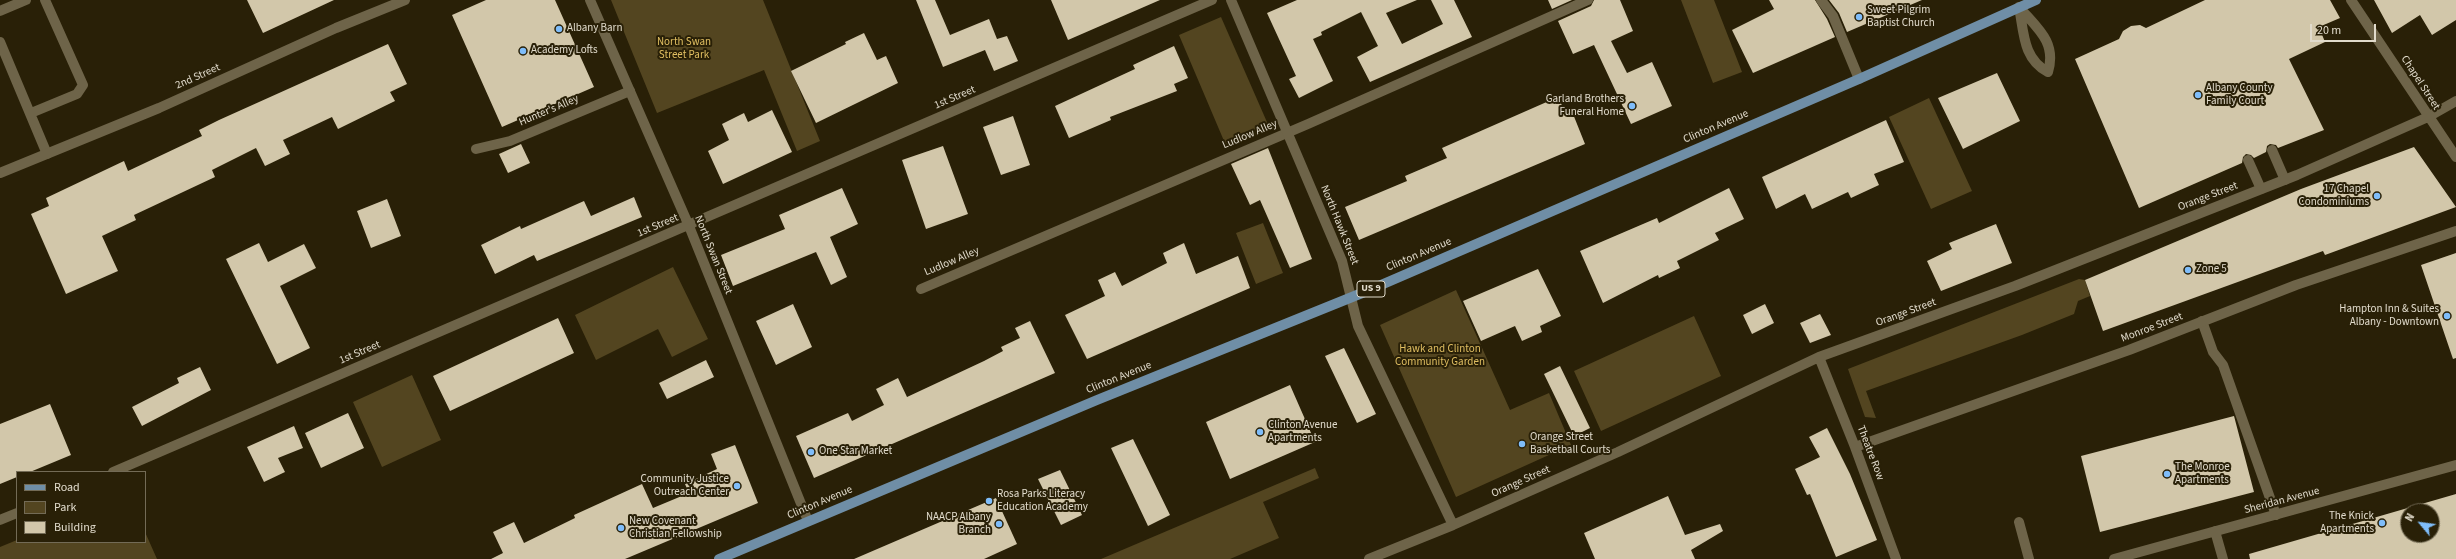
<!DOCTYPE html>
<style>
body{margin:0}
#map{position:relative;width:2456px;height:559px;overflow:hidden;background:#292007;font-family:"Source Sans 3",sans-serif}
canvas{display:block}
.legend{position:absolute;left:16px;top:471px;width:130px;height:72px;box-sizing:border-box;background:#292007;border:1px solid #736b56;margin:0;padding:5px 7px;list-style:none;font-size:12px;color:#e1dbcc}
.legend li{display:flex;align-items:center;gap:8px;height:20px}
.legend b{width:20px;border:1px solid #736b56}
.north{position:absolute;left:2400px;top:503px;width:40px;height:40px;box-sizing:border-box;background:#292007;border:1px solid #736b56;border-radius:50%;rotate:299deg;font-size:11px;font-weight:700;line-height:16px;text-align:center;color:#e1dbcc}
.north::after{content:'';display:block;margin:auto;width:14px;height:18px;background:#7fbdfa;clip-path:polygon(50% 0,100% 100%,50% 72%,0 100%)}
.scale{position:absolute;left:2310px;top:24px;width:66px;height:18px;box-sizing:border-box;border:2px solid #e1dbcc;border-top:0;padding-left:5px;font-size:12px;line-height:14px;white-space:nowrap;color:#e1dbcc;-webkit-text-stroke:3px #292007;paint-order:stroke}
</style>
<div id="map">
<canvas width="2456" height="559"></canvas>
<ul class="legend">
<li><b style="height:5px;background:#6f8ea6"></b>Road</li>
<li><b style="height:11px;background:#534520"></b>Park</li>
<li><b style="height:11px;background:#d2c7aa"></b>Building</li>
</ul>
<div class="north">N</div>
<div class="scale">20 m</div>
</div>
<script>
const ctx = document.querySelector('canvas').getContext('2d');
ctx.lineJoin = 'round';
function paint(path, color) { ctx.fillStyle = color; ctx.fill(path, 'evenodd'); }
function trace(path, color, width, dash) { ctx.strokeStyle = color; ctx.lineWidth = width; ctx.lineCap = dash ? 'butt' : 'round'; ctx.setLineDash(dash || []); ctx.stroke(path); }
function drawText(font, color, halo, rows, align = 'center') {
  ctx.font = font + ' "Source Sans 3",sans-serif'; ctx.lineWidth = 4; ctx.setLineDash([]); ctx.textBaseline = 'middle'; ctx.strokeStyle = halo; ctx.fillStyle = color; for (const [text, x, y, turn = 0] of rows) {
    ctx.save(); ctx.translate(x, y); ctx.rotate((+turn || 0) * Math.PI / 180); ctx.textAlign = isNaN(turn) ? turn : align; if (halo) ctx.strokeText(text, 0, 0); ctx.fillText(text, 0, 0); ctx.restore();
  }
}
paint(new Path2D(`
 M 611,0 L 763,0 L 820,141 L 797,151 L 764,70 L 657,113 Z
 M 1681,0 L 1714,0 L 1742,72 L 1713,83 Z
 M 1221,17 L 1270,129 L 1227,148 L 1179,35 Z
 M 1929,98 L 1972,191 L 1931,209 L 1889,117 Z
 M 1263,223 L 1283,273 L 1256,284 L 1236,233 Z
 M 673,267 L 708,339 L 672,357 L 658,329 L 596,360 L 575,315 Z
 M 2079,279 L 2085,280 L 2090,296 L 2078,301 L 2074,314 L 2022,335 L 1866,391 L 1876,418 L 1865,417 L 1848,369 Z
 M 1456,290 L 1510,410 L 1549,393 L 1571,445 L 1456,497 L 1380,325 Z
 M 1694,316 L 1721,376 L 1601,431 L 1574,371 Z
 M 412,375 L 441,440 L 382,467 L 353,402 Z
 M 1315,468 L 1319,478 L 1263,502 L 1279,538 L 1230,559 L 1101,559 Z
 M 145,532 L 157,559 L 0,559 L 0,547 L 17,540 L 17,542 L 145,542 Z`), '#534520');
paint(new Path2D(`
 M 247,0 L 334,0 L 263,33 Z
 M 486,0 L 555,0 L 594,87 L 502,127 L 452,15 Z
 M 916,0 L 935,0 L 950,35 L 989,19 L 997,39 L 1007,36 L 1018,61 L 994,71 L 985,50 L 943,67 Z
 M 1051,0 L 1160,0 L 1068,40 Z
 M 1297,0 L 1417,0 L 1386,13 L 1402,44 L 1443,24 L 1431,0 L 1454,0 L 1472,37 L 1370,82 L 1357,57 L 1378,46 L 1361,12 L 1321,32 L 1322,35 L 1313,39 L 1333,81 L 1299,98 L 1289,79 L 1296,76 L 1267,13 Z
 M 1548,0 L 1572,0 L 1552,9 Z
 M 1594,0 L 1620,0 L 1633,31 L 1611,41 L 1627,73 L 1652,62 L 1672,106 L 1631,124 L 1594,45 L 1573,54 L 1558,21 L 1591,6 Z
 M 1769,0 L 1815,0 L 1827,19 L 1835,37 L 1753,73 L 1732,30 L 1774,9 Z
 M 1829,0 L 1922,0 L 1847,32 L 1839,13 Z
 M 2205,0 L 2330,0 L 2340,18 L 2319,27 L 2325,42 L 2289,59 L 2324,130 L 2278,148 L 2276,145 L 2270,144 L 2267,146 L 2266,152 L 2254,158 L 2251,155 L 2246,154 L 2243,157 L 2242,163 L 2139,208 L 2075,59 L 2119,39 L 2123,31 L 2131,26 L 2140,25 L 2146,28 Z
 M 2374,0 L 2456,0 L 2456,20 L 2432,35 L 2420,15 L 2392,33 Z
 M 864,33 L 877,60 L 886,56 L 898,83 L 816,123 L 791,71 L 846,44 L 845,42 Z
 M 388,44 L 407,84 L 390,92 L 395,101 L 338,129 L 332,117 L 283,140 L 290,154 L 265,166 L 256,148 L 212,170 L 215,177 L 134,215 L 136,220 L 102,236 L 118,271 L 66,294 L 31,214 L 49,206 L 46,198 L 124,161 L 128,171 L 202,136 L 199,130 L 219,120 Z
 M 1174,46 L 1188,78 L 1174,84 L 1177,91 L 1110,117 L 1111,120 L 1069,138 L 1055,106 L 1135,69 L 1133,65 Z
 M 1997,73 L 2020,121 L 1963,149 L 1938,98 Z
 M 1558,97 L 1565,112 L 1571,109 L 1585,144 L 1359,240 L 1345,207 L 1407,181 L 1405,176 L 1447,158 L 1442,148 Z
 M 772,110 L 792,152 L 723,184 L 708,151 L 729,140 L 722,124 L 744,113 L 748,122 Z
 M 1013,116 L 1030,165 L 1001,175 L 983,127 Z
 M 1886,120 L 1904,162 L 1874,174 L 1879,185 L 1851,198 L 1848,192 L 1812,209 L 1805,194 L 1776,209 L 1762,177 Z
 M 521,144 L 530,163 L 508,173 L 499,154 Z
 M 943,146 L 968,214 L 926,229 L 902,160 Z
 M 2414,147 L 2456,207 L 2325,255 L 2323,251 L 2103,331 L 2085,280 L 2301,189 Z
 M 1268,148 L 1312,259 L 1290,268 L 1260,200 L 1250,205 L 1231,164 Z
 M 842,188 L 858,224 L 830,237 L 847,277 L 831,285 L 816,252 L 733,286 L 721,255 L 785,229 L 779,215 Z
 M 1729,188 L 1744,219 L 1715,233 L 1719,240 L 1677,261 L 1680,268 L 1659,278 L 1658,275 L 1603,303 L 1580,251 L 1657,218 L 1659,223 Z
 M 634,197 L 642,217 L 537,261 L 534,255 L 495,274 L 481,245 L 520,226 L 521,229 L 584,201 L 591,216 Z
 M 387,199 L 401,236 L 371,248 L 357,211 Z
 M 1996,224 L 2012,263 L 1941,291 L 1927,261 L 1952,249 L 1949,243 Z
 M 259,243 L 268,262 L 304,244 L 316,268 L 280,286 L 310,348 L 277,364 L 226,259 Z
 M 1184,243 L 1196,274 L 1238,256 L 1250,288 L 1087,359 L 1065,315 L 1105,296 L 1098,280 L 1115,272 L 1122,286 L 1167,263 L 1163,253 Z
 M 2456,253 L 2456,358 L 2453,359 L 2421,265 Z
 M 1538,269 L 1561,316 L 1540,326 L 1542,332 L 1522,341 L 1515,326 L 1481,341 L 1463,301 Z
 M 793,304 L 812,347 L 776,365 L 756,321 Z
 M 1765,304 L 1774,323 L 1752,334 L 1743,315 Z
 M 1820,314 L 1831,335 L 1810,343 L 1800,323 Z
 M 558,318 L 574,353 L 450,411 L 433,376 Z
 M 1030,321 L 1055,373 L 814,478 L 796,436 L 848,413 L 852,421 L 884,405 L 876,389 L 898,378 L 907,397 L 984,361 L 1003,351 L 1001,347 L 1020,338 L 1015,328 Z
 M 1344,348 L 1376,414 L 1357,423 L 1325,356 Z
 M 706,360 L 714,377 L 667,399 L 659,383 Z
 M 1560,366 L 1590,428 L 1574,436 L 1544,374 Z
 M 200,367 L 211,390 L 142,426 L 132,407 L 179,383 L 177,378 Z
 M 1290,385 L 1315,442 L 1230,479 L 1206,422 Z
 M 50,404 L 71,455 L 30,472 L 17,472 L 17,477 L 0,484 L 0,424 Z
 M 348,413 L 364,448 L 321,468 L 305,433 Z
 M 2234,416 L 2254,492 L 2100,532 L 2081,456 Z
 M 294,426 L 303,448 L 278,458 L 285,472 L 264,482 L 247,447 Z
 M 1827,428 L 1850,474 L 1877,540 L 1836,557 L 1810,494 L 1807,495 L 1795,469 L 1820,457 L 1809,437 Z
 M 1133,439 L 1170,515 L 1148,526 L 1111,448 Z
 M 735,445 L 758,503 L 625,559 L 491,559 L 503,553 L 493,532 L 514,522 L 524,543 L 575,518 L 574,515 L 642,484 L 653,508 L 689,493 L 685,484 L 717,469 L 711,454 Z
 M 1060,470 L 1082,515 L 1061,525 L 1038,479 Z
 M 2456,494 L 2456,559 L 2250,559 L 2249,554 ZM 2408,511 L 2432,511 L 2432,535 L 2408,535 Z
 M 1668,496 L 1685,535 L 1720,524 L 1723,531 L 1691,550 L 1695,559 L 1595,559 L 1584,533 Z
 M 996,498 L 1017,544 L 984,559 L 854,559 Z`), '#d2c7aa');
trace(new Path2D(`
 M 1821,0 L 1833,16 L 1859,79
 M 2019,7 C 2037,28 2057,42 2048,72 C 2023,59 2024,33 2019,7 Z
 M 0,11 L 26,0
 M 0,42 L 47,154
 M 31,113 L 77,94 L 83,85 L 45,0
 M 476,149 L 510,141 L 630,91
 M 2272,150 L 2285,180
 M 2248,160 L 2261,189
 M 921,289 L 1308,124 L 1588,0
 M 2202,321 L 2213,352 L 2223,365 L 2276,515
 M 2019,522 L 2029,559`), '#6e6449', 10);
trace(new Path2D(`
 M 590,0 L 689,226 L 808,521
 M 1231,0 L 1342,261 L 1358,326 L 1453,525
 M 2351,0 L 2456,157
 M 0,173 L 159,108 L 336,28 L 405,0
 M 1819,357 L 1855,447 L 1896,559
 M 1855,447 L 2129,350 L 2296,285 L 2456,231
 M 113,472 L 1212,0
 M 0,520 L 17,513
 M 2215,531 L 2223,559
 M 1369,559 L 1453,525 L 1618,452 L 1819,357 L 2015,286 L 2297,175 L 2428,117 L 2456,101
 M 2114,559 L 2456,465`), '#6e6449', 10);
trace(new Path2D(`
 M 719,559 L 1097,400 L 1367,291 L 1859,79 L 2036,0`), '#6f8ea6', 10);
for (const [x, y, r, color] of [
 [1859,17,4,"#7fbdfa"],
 [559,29,4,"#7fbdfa"],
 [523,51,4,"#7fbdfa"],
 [2198,95,4,"#7fbdfa"],
 [1632,106,4,"#7fbdfa"],
 [2377,196,4,"#7fbdfa"],
 [2188,270,4,"#7fbdfa"],
 [2447,316,4,"#7fbdfa"],
 [1260,432,4,"#7fbdfa"],
 [1522,444,4,"#7fbdfa"],
 [811,452,4,"#7fbdfa"],
 [2167,474,4,"#7fbdfa"],
 [737,486,4,"#7fbdfa"],
 [989,501,4,"#7fbdfa"],
 [2382,523,4,"#7fbdfa"],
 [999,524,4,"#7fbdfa"],
 [621,528,4,"#7fbdfa"]
]) { const dot = new Path2D(); dot.arc(x, y, r, 0, 2 * Math.PI); ctx.fillStyle = color; ctx.fill(dot); trace(dot, '#292007', 1.5); }
for (const [x, y, w] of [
 [1371,289,28]
]) { const box = new Path2D(); box.roundRect(x - w / 2, y - 8, w, 16, 3); ctx.fillStyle = '#292007'; ctx.fill(box); trace(box, '#e1dbcc', 1); }
drawText('bold 10px', '#e1dbcc', null, [
 ["US 9",1371,289]
]);
drawText('11px', '#e1dbcc', '#292007', [
 ["Sweet Pilgrim",1867,11],
 ["Baptist Church",1867,24],
 ["Albany Barn",567,29],
 ["Academy Lofts",531,51],
 ["Albany County",2206,89],
 ["Family Court",2206,102],
 ["Garland Brothers",1624,100,"right"],
 ["Funeral Home",1624,113,"right"],
 ["17 Chapel",2369,190,"right"],
 ["Condominiums",2369,203,"right"],
 ["Zone 5",2196,270],
 ["Hampton Inn & Suites",2439,310,"right"],
 ["Albany - Downtown",2439,323,"right"],
 ["Clinton Avenue",1268,426],
 ["Apartments",1268,439],
 ["Orange Street",1530,438],
 ["Basketball Courts",1530,451],
 ["One Star Market",819,452],
 ["The Monroe",2175,468],
 ["Apartments",2175,481],
 ["Community Justice",729,480,"right"],
 ["Outreach Center",729,493,"right"],
 ["Rosa Parks Literacy",997,495],
 ["Education Academy",997,508],
 ["The Knick",2374,517,"right"],
 ["Apartments",2374,530,"right"],
 ["NAACP Albany",991,518,"right"],
 ["Branch",991,531,"right"],
 ["New Covenant",629,522],
 ["Christian Fellowship",629,535]
], 'left');
drawText('11px', '#e1bf62', '#292007', [
 ["North Swan",684,43],
 ["Street Park",684,56],
 ["Hawk and Clinton",1440,350],
 ["Community Garden",1440,363]
]);
drawText('11px', '#e1dbcc', '#292007', [
 ["2nd Street",198,77,-24],
 ["Chapel Street",2420,83,57],
 ["1st Street",955,98,-23],
 ["Hunter's Alley",549,111,-23],
 ["Clinton Avenue",1716,127,-23],
 ["Ludlow Alley",1250,135,-23],
 ["Orange Street",2208,197,-21],
 ["North Hawk Street",1339,225,68],
 ["1st Street",658,226,-23],
 ["North Swan Street",713,255,68],
 ["Clinton Avenue",1419,255,-23],
 ["Ludlow Alley",952,262,-23],
 ["Orange Street",1906,313,-20],
 ["Monroe Street",2152,328,-21],
 ["1st Street",360,353,-23],
 ["Clinton Avenue",1119,378,-22],
 ["Theatre Row",1870,453,69],
 ["Orange Street",1521,482,-24],
 ["Sheridan Avenue",2282,501,-15],
 ["Clinton Avenue",820,503,-23]
]);
</script>
